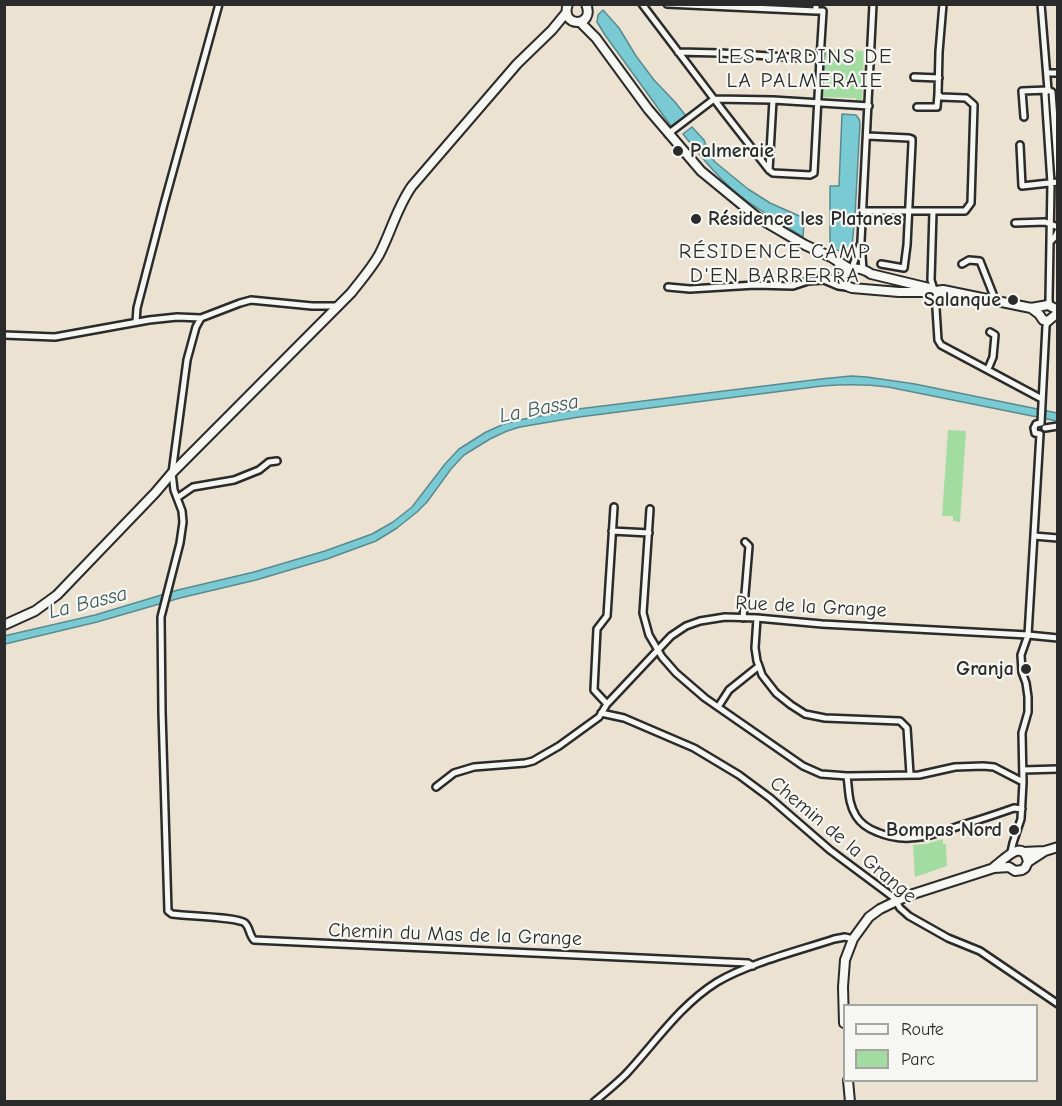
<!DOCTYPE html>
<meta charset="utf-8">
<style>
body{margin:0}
#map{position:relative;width:1062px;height:1106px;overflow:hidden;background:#ece2d2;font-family:"Comic Neue",sans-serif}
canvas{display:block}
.frame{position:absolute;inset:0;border:6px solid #2b2b2b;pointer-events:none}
.legend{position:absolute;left:843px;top:1004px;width:195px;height:78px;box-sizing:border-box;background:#f6f6f2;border:2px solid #a5a5a2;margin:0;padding:8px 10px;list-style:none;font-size:18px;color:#2b2b2b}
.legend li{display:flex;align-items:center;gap:12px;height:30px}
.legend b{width:30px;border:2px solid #a5a5a2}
</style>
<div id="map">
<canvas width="1062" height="1106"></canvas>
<div class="frame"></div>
<ul class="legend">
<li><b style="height:8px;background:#f6f6f2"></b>Route</li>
<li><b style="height:16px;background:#a3dca1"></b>Parc</li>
</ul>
</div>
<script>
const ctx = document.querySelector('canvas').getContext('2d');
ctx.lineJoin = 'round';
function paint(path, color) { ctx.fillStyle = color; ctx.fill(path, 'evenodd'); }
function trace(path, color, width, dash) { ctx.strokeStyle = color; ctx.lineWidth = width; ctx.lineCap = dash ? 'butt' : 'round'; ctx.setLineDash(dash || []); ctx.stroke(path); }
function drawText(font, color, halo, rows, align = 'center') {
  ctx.font = font + ' "Comic Neue",sans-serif'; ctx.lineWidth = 4.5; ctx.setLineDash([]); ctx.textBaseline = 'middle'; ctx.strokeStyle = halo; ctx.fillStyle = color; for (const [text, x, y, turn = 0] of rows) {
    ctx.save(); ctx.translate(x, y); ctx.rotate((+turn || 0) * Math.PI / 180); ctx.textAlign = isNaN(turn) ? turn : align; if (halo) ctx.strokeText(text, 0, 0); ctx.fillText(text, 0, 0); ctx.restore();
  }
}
paint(new Path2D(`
 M 823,49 L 864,51 L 862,102 L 856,103 L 856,98 L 821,97 Z
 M 948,430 L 966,431 L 960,522 L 953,521 L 953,516 L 942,516 Z
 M 943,839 L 943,844 L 946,844 L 947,866 L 915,877 L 913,845 L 926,844 Z`), '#a3dca1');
const water = new Path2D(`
 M 603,10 L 619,28 L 636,56 L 654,80 L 675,102 L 686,116 L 671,126 L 605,35 L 597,22 L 598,15 Z
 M 842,114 L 856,115 L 859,119 L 860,123 L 855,215 L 852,246 L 849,255 L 830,247 L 830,186 L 839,186 Z
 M 692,127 L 704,140 L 709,154 L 715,162 L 748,189 L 770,203 L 804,218 L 803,237 C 785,225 765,214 747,201 C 722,183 702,158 683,134 Z
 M 851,376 L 867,377 L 915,384 L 1057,413 L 1057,421 L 888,387 C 866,384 845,384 822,386 L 579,417 L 520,427 L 507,431 L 490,439 L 464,455 L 451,469 L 427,502 L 417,512 L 397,528 L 376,541 L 327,559 L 256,580 L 180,598 L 97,622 L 5,644 L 4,636 L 95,615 L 178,590 L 254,572 L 325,551 L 372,534 L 393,522 L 412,507 L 445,464 L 459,449 L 486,432 L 504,424 L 519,420 L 578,409 L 821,379 Z`);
paint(water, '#79cad2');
trace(water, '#5a8a8f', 1.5);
const street = new Path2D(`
 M 642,4 L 714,99 L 723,111 L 769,170 L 773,173 L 810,175 L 814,173 L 820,59 L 720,53 L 678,52
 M 667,4 L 816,11
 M 816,4 L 816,11 L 823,11 L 820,59
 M 943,4 L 939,52 L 938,94 L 941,97 L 966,98 L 974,105 L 971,203 L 965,211 L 933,211 L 931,280 L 935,293 L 938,340 L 941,345 L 1042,399
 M 1041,4 L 1048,90 L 1052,92 L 1058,176
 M 1047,73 L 1058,73
 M 914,77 L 939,78
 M 1048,90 L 1045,93 L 1051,183 L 1049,300 L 1050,306
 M 917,107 L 937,107 L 938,94
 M 1024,117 L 1022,91 L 1048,90
 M 668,134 L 714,99 L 773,100 L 869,106
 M 867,136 L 909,138 L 912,139 L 912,143 L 907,245 L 904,268 L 881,264
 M 1020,145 L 1022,186 L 1058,182
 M 769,170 L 773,100
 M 863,211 L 933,211
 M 1015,223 L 1045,222 L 1058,227
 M 1050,242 L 1055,237 L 1058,231
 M 962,264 L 969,260 L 980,261 L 993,294 L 993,300
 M 852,268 L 860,245
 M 863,270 L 861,241 L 873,4
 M 826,281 L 838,286 L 846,287
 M 668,287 L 690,289 L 755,285 L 793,286 L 808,281 L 824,280 L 843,276
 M 337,306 L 312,306 L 251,300 L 240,303 L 201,318 L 196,327 L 187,360 L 172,473 L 174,490 L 182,511 L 183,522 L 180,543 L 161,617 L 162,712 L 168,911 L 172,914 C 185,916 237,917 245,923 C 250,928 249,935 254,940 L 748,963 L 753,966
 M 136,322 L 137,308 L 164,204 L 219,4
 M 4,335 L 55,337 L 149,320 L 177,317 L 201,318
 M 988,369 L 993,357 L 995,335 L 990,332
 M 1041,423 L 1046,326 L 1048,321
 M 1045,428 L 1058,426
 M 1040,434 L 1035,433 L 1034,428 L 1036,424 L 1041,423
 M 177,498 L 193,487 L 234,480 L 259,470 L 269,462 L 277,461
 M 650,509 L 643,613 L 649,635 L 662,657 L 676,673 L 705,698 L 803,766 L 821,774 L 847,776 L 919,775 L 955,767 L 983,766 L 994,767 L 1023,782
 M 612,531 L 649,533
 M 1034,536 L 1058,538
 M 743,618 L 749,546 L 745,542
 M 757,618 L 755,648 L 757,661 L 759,666 L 762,675 L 776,693 L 791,705 L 805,714 L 825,718 L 900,721 L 907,728 L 910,774
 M 607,704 L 594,690 L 597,629 L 607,616 L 614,507
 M 718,707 L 729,690 L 759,666
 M 601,713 L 624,718 L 694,748 L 739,775 L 770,798 L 830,850 L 893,897 L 900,908 L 909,916 L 948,938 L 980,951 L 1058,1004
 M 1023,770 L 1058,769
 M 847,776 C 849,790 848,803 856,816 C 861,824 869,829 877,832 C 907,845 933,835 962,825 C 979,820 997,814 1014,808 L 1022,809
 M 436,787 L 454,773 L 474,767 L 525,763 L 533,761 L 559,746 L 599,717 L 607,704 L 671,636 L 686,626 L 700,621 L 725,617 L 757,618 L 822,624 L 1028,635 L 1058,638
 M 1011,852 L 1013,843 L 1021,819 L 1023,782 L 1022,733 L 1028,712 L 1028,697 L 1026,683 L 1022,672 L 1021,655 L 1028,635 L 1040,434
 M 594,1102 C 605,1093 616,1084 626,1074 C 655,1043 680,1005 717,982 C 749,963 798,951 834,939 L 845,937 L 853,939`);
const secondary = new Path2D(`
 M 568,4 C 559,28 596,28 586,4
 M 580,22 L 596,38 L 648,109 L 701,171 L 757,217 L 805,245 L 831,257 L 850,269
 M 839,264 L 844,273 C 841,281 844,286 852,288 L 899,292 L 928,292 L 943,290 L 1031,308 L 1048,305 L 1058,310
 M 847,270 C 856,267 864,269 871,274 L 929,288 L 933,290
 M 1031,308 L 1039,314 L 1043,320 L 1048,321 L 1054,316
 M 4,625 L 35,611 L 57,595 L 155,493 L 172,473 L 351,293 C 361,280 371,269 379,255 C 391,232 397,207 412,186 L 517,64 L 552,30 L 566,13
 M 1023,852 L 1045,851 L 1058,847
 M 994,867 C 1004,860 1023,837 1028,862
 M 844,1023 L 843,987 L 845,960 L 853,939 L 869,917 L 880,909 L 907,896 L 994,868 L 1009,867 L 1015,871 L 1022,870 L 1025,868 L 1028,862 L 1045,851
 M 848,1080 L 850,1102`);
trace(street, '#2b2b2b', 10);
trace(secondary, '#2b2b2b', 12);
trace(street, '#f6f6f2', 5);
trace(secondary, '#f6f6f2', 8);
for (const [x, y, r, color] of [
 [678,151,6,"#2b2b2b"],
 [696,219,6,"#2b2b2b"],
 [1013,300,6,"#2b2b2b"],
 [1026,669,6,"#2b2b2b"],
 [1014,830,6,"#2b2b2b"]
]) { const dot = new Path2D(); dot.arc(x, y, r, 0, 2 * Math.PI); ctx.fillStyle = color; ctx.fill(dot); trace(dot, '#f6f6f2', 2); }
drawText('bold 20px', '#2b2b2b', '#f6f6f2', [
 ["Palmeraie",690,151,"left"],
 ["Résidence les Platanes",708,219,"left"],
 ["Salanque",1001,300],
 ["Granja",1014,669],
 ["Bompas Nord",1002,830]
], 'right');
drawText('20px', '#2b2b2b', '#f6f6f2', [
 ["Rue de la Grange",811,607,3],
 ["Chemin de la Grange",843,840,40],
 ["Chemin du Mas de la Grange",455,935,2]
]);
ctx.letterSpacing = '1.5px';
drawText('21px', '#2b2b2b', '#f6f6f2', [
 ["LES JARDINS DE",805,57],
 ["LA PALMERAIE",805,81],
 ["RÉSIDENCE CAMP",775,252],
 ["D'EN BARRERRA",775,276]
]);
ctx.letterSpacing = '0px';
drawText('italic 21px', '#425b5d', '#f6f6f2', [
 ["La Bassa",539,409,-11],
 ["La Bassa",88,603,-14]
]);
</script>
